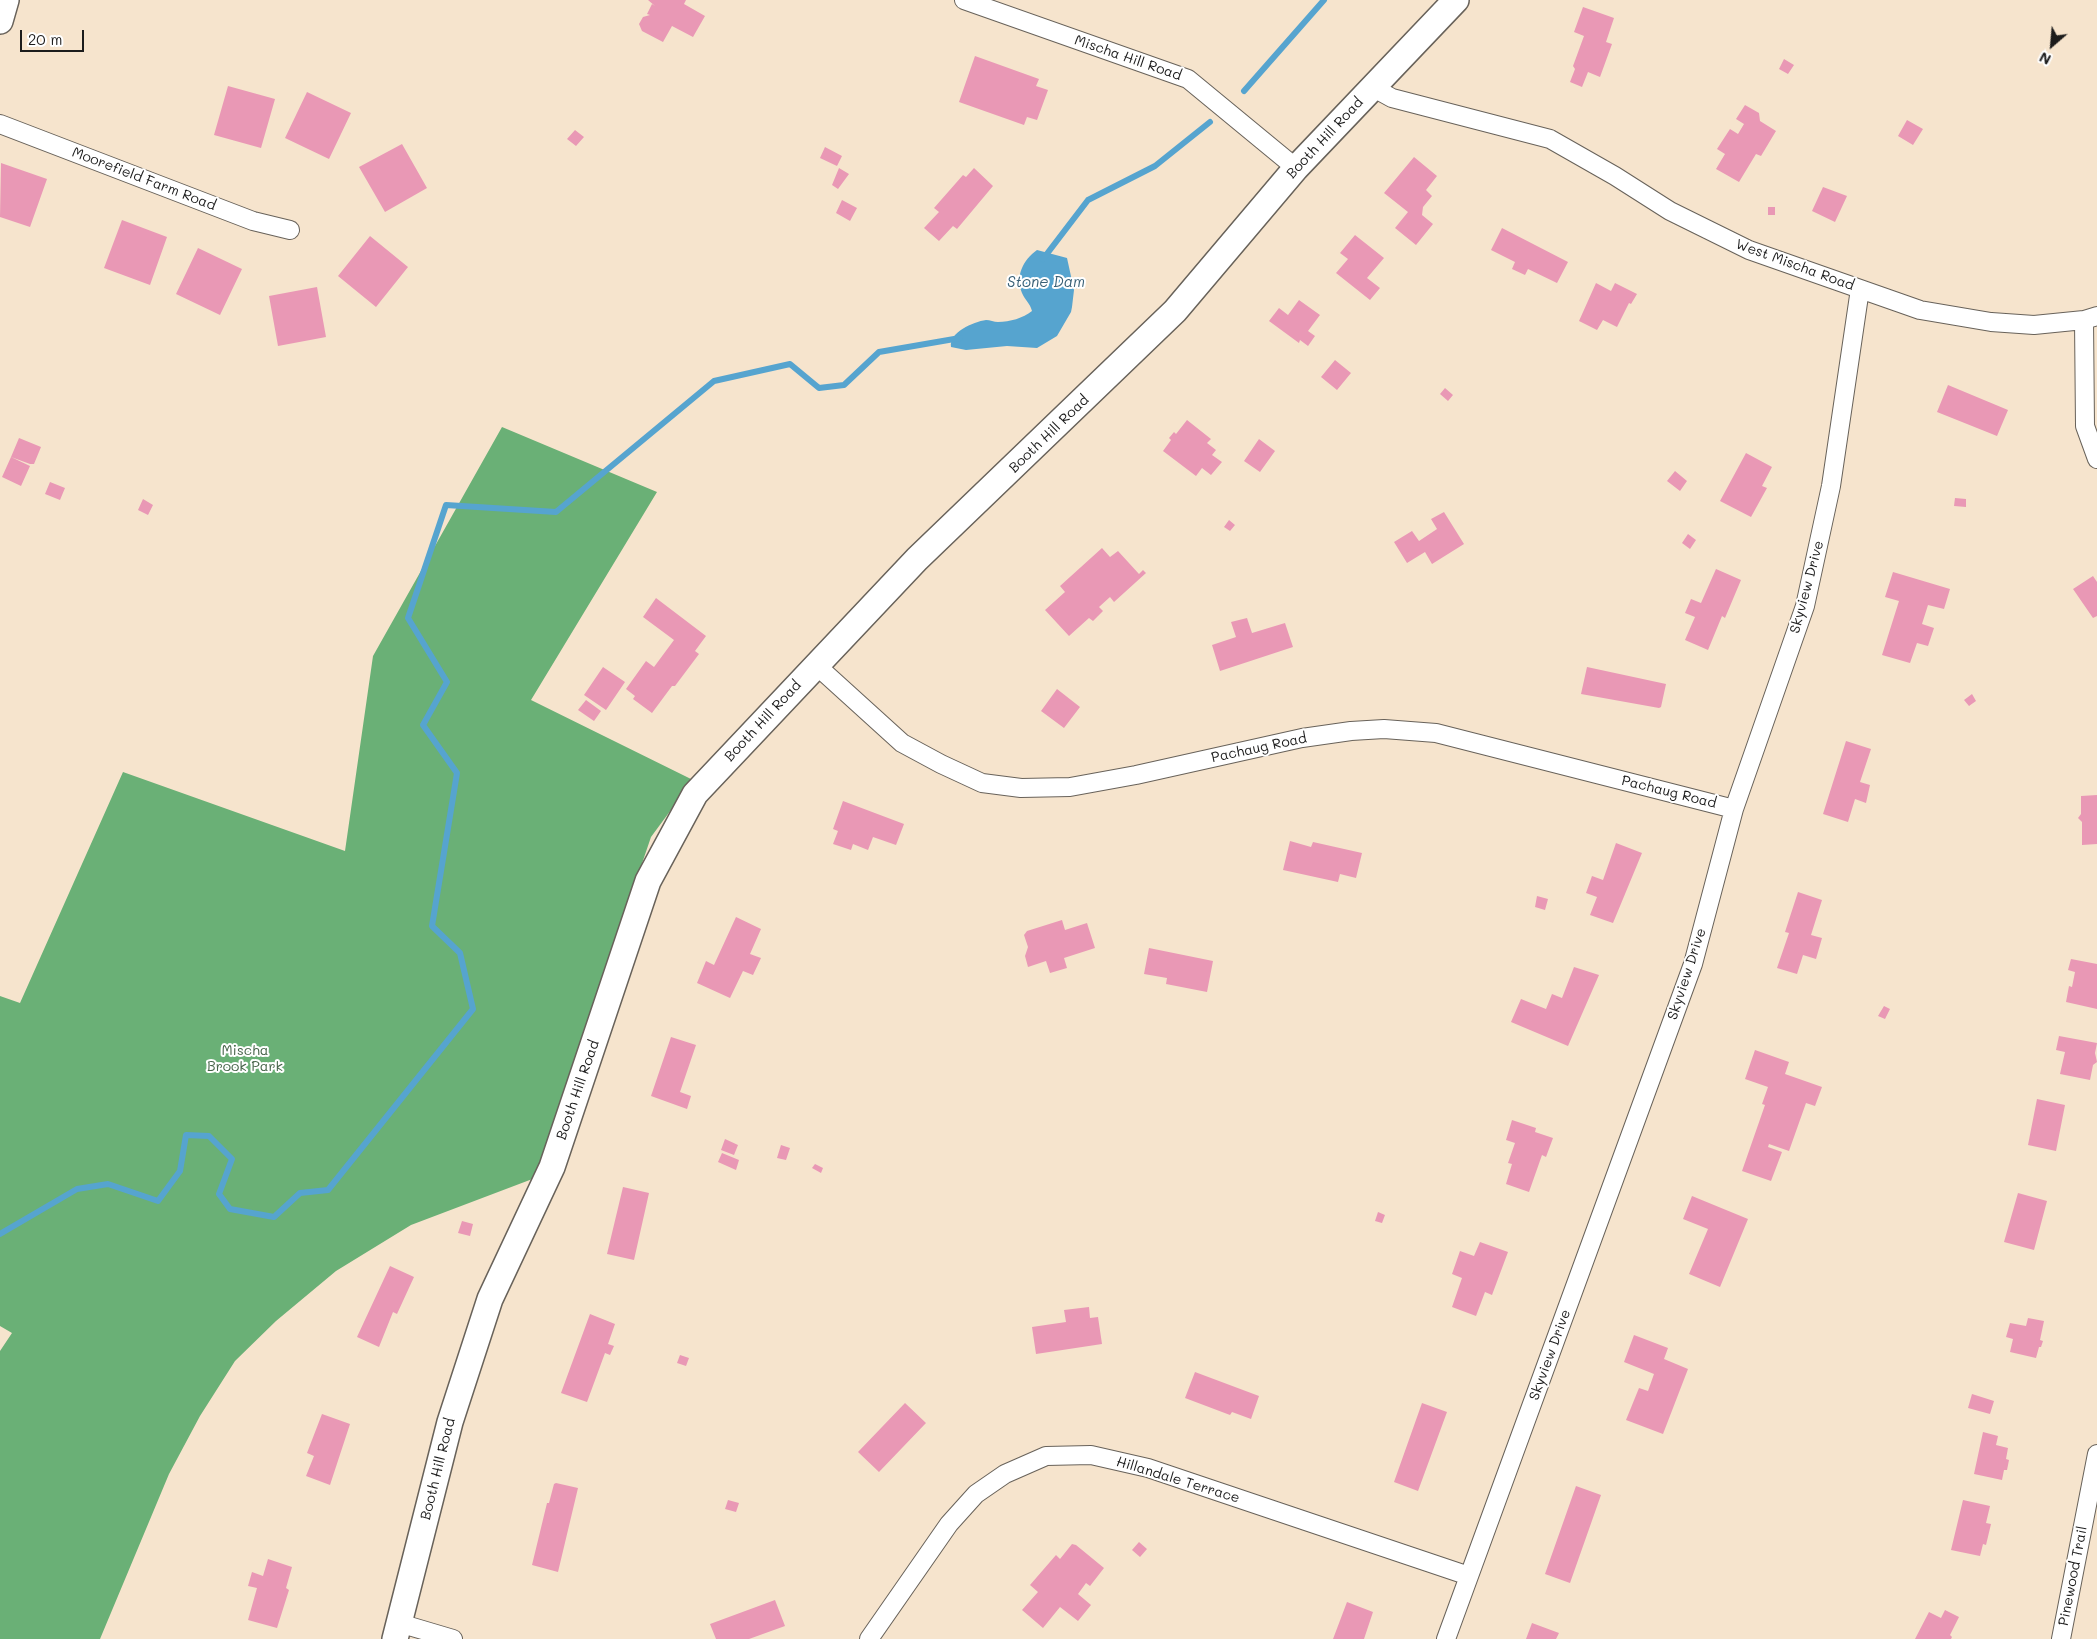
<!DOCTYPE html>
<style>
body{margin:0}
#map{position:relative;width:2097px;height:1639px;overflow:hidden;background:#f6e4cd;font-family:Mali,sans-serif}
canvas{display:block}
.north{position:absolute;left:2027px;top:20px;width:50px;height:50px;-webkit-text-stroke:4px #fff;paint-order:stroke;rotate:207deg;font-size:14px;font-weight:700;line-height:20px;text-align:center;color:#1c1c1c}
.north::after{content:'';display:block;margin:auto;width:18px;height:22px;background:#1c1c1c;clip-path:polygon(50% 0,100% 100%,50% 72%,0 100%)}
.scale{position:absolute;left:20px;top:30px;width:64px;height:22px;box-sizing:border-box;border:2px solid #1c1c1c;border-top:0;padding-left:6px;font-size:15px;line-height:18px;white-space:nowrap;color:#1c1c1c;-webkit-text-stroke:4px #fff;paint-order:stroke}
</style>
<div id="map">
<canvas width="2097" height="1639"></canvas>
<div class="north">N</div>
<div class="scale">20 m</div>
</div>
<script>
const ctx = document.querySelector('canvas').getContext('2d');
ctx.lineJoin = 'round';
function paint(path, color) { ctx.fillStyle = color; ctx.fill(path, 'evenodd'); }
function trace(path, color, width, dash) { ctx.strokeStyle = color; ctx.lineWidth = width; ctx.lineCap = dash ? 'butt' : 'round'; ctx.setLineDash(dash || []); ctx.stroke(path); }
function drawText(font, color, halo, rows, align = 'center') {
  ctx.font = font + ' Mali,sans-serif'; ctx.lineWidth = 4; ctx.setLineDash([]); ctx.textBaseline = 'middle'; ctx.strokeStyle = halo; ctx.fillStyle = color; for (const [text, x, y, turn = 0] of rows) {
    ctx.save(); ctx.translate(x, y); ctx.rotate((+turn || 0) * Math.PI / 180); ctx.textAlign = isNaN(turn) ? turn : align; if (halo) ctx.strokeText(text, 0, 0); ctx.fillText(text, 0, 0); ctx.restore();
  }
}
paint(new Path2D(`
 M 502,427 L 657,492 L 531,700 L 693,780 L 651,837 L 535,1178 L 411,1225 L 336,1271 L 276,1321 L 235,1361 L 200,1416 L 169,1474 L 100,1639 L 0,1639 L 0,1351 L 12,1333 L 0,1326 L 0,996 L 20,1003 L 123,772 L 345,851 L 373,656 Z`), '#6ab076');
paint(new Path2D(`
 M 1037,250 L 1067,258 L 1074,290 L 1072,307 L 1071,312 L 1057,336 L 1037,348 L 1007,346 L 966,350 L 951,347 C 949,332 973,322 986,320 C 990,320 994,322 998,322 C 1010,322 1023,318 1032,311 C 1030,303 1025,300 1022,293 C 1015,276 1023,260 1037,250 Z`), '#56a4cf');
trace(new Path2D(`
 M 1244,91 L 1324,0
 M 1043,259 L 1088,200 L 1155,166 L 1210,122
 M 0,1234 L 77,1189 L 108,1184 L 158,1201 L 180,1171 L 186,1135 L 209,1136 L 232,1159 L 219,1194 L 230,1209 L 274,1217 L 300,1193 L 328,1190 L 473,1009 L 460,953 L 432,926 L 457,773 L 423,725 L 447,682 L 408,618 L 446,505 L 556,512 L 714,381 L 790,364 L 819,388 L 844,385 L 879,352 L 960,338`), '#56a4cf', 6);
paint(new Path2D(`
 M 648,0 L 686,0 L 684,4 L 705,16 L 693,37 L 672,26 L 663,42 L 642,31 L 639,24 L 643,17 L 650,15 L 647,14 L 652,4 L 655,6 Z
 M 1583,7 L 1614,18 L 1606,42 L 1612,44 L 1600,77 L 1588,72 L 1582,87 L 1570,82 L 1575,69 L 1573,66 L 1584,36 L 1574,32 Z
 M 975,56 L 1039,79 L 1036,86 L 1048,90 L 1037,120 L 1027,117 L 1024,125 L 959,102 Z
 M 1784,59 L 1794,65 L 1788,74 L 1779,69 Z
 M 228,86 L 275,99 L 261,148 L 214,135 Z
 M 307,92 L 351,113 L 329,159 L 285,138 Z
 M 1745,105 L 1759,113 L 1760,121 L 1776,131 L 1761,156 L 1756,154 L 1739,182 L 1716,169 L 1725,154 L 1717,149 L 1730,129 L 1738,134 L 1744,124 L 1736,119 Z
 M 1907,120 L 1923,129 L 1913,145 L 1898,136 Z
 M 575,130 L 584,137 L 576,146 L 567,139 Z
 M 402,144 L 427,188 L 385,212 L 359,167 Z
 M 825,147 L 842,156 L 837,166 L 820,158 Z
 M 1414,157 L 1437,176 L 1426,190 L 1432,196 L 1423,207 L 1422,215 L 1433,224 L 1416,245 L 1395,228 L 1408,212 L 1384,193 Z
 M 1,163 L 47,179 L 30,227 L 0,217 Z
 M 839,168 L 849,174 L 838,189 L 832,185 Z
 M 974,168 L 993,186 L 957,229 L 953,226 L 939,241 L 924,228 L 939,212 L 934,208 L 963,175 L 966,177 Z
 M 1823,187 L 1847,196 L 1835,222 L 1812,211 Z
 M 842,200 L 857,208 L 850,221 L 836,213 Z
 M 1768,207 L 1775,207 L 1775,215 L 1768,215 Z
 M 122,220 L 167,237 L 150,285 L 104,268 Z
 M 1502,228 L 1568,262 L 1557,283 L 1528,269 L 1525,275 L 1512,269 L 1515,262 L 1491,250 Z
 M 1355,235 L 1384,258 L 1367,278 L 1380,288 L 1370,300 L 1336,273 L 1348,259 L 1340,253 Z
 M 370,236 L 408,267 L 376,307 L 338,276 Z
 M 198,248 L 242,269 L 220,315 L 176,294 Z
 M 1596,283 L 1611,291 L 1615,283 L 1637,294 L 1631,304 L 1629,303 L 1617,327 L 1603,320 L 1597,330 L 1579,321 Z
 M 317,287 L 326,337 L 278,346 L 269,296 Z
 M 1299,300 L 1320,315 L 1308,331 L 1315,336 L 1308,346 L 1300,340 L 1299,343 L 1269,321 L 1279,308 L 1288,315 Z
 M 1335,360 L 1351,373 L 1337,390 L 1321,377 Z
 M 1948,385 L 2008,410 L 1997,436 L 1937,412 Z
 M 1445,388 L 1453,395 L 1448,401 L 1440,394 Z
 M 1187,420 L 1211,439 L 1207,443 L 1216,450 L 1212,455 L 1222,462 L 1211,475 L 1202,468 L 1196,476 L 1163,451 L 1171,440 L 1169,438 L 1174,432 L 1176,434 Z
 M 19,438 L 41,447 L 34,464 L 30,464 L 11,457 Z
 M 1259,439 L 1275,451 L 1260,472 L 1244,461 Z
 M 1746,453 L 1772,467 L 1762,486 L 1767,488 L 1751,517 L 1720,501 Z
 M 11,457 L 30,466 L 21,486 L 2,477 Z
 M 1675,471 L 1687,481 L 1680,491 L 1667,481 Z
 M 50,482 L 65,488 L 60,500 L 45,494 Z
 M 1955,498 L 1966,499 L 1966,507 L 1954,506 Z
 M 143,499 L 153,505 L 148,515 L 138,510 Z
 M 1444,512 L 1464,544 L 1432,564 L 1425,552 L 1407,563 L 1394,542 L 1412,531 L 1419,541 L 1437,529 L 1431,519 Z
 M 1229,520 L 1235,525 L 1230,531 L 1224,527 Z
 M 1688,534 L 1696,540 L 1690,549 L 1682,543 Z
 M 1102,548 L 1110,557 L 1118,551 L 1139,574 L 1143,570 L 1146,573 L 1114,602 L 1110,597 L 1099,607 L 1103,611 L 1093,621 L 1089,618 L 1069,636 L 1045,610 L 1065,592 L 1060,586 Z
 M 1716,569 L 1741,580 L 1725,618 L 1722,616 L 1708,650 L 1685,640 L 1695,617 L 1685,613 L 1691,599 L 1701,603 Z
 M 1893,572 L 1950,589 L 1944,609 L 1928,605 L 1922,624 L 1934,628 L 1928,646 L 1917,643 L 1910,663 L 1882,655 L 1899,601 L 1885,597 Z
 M 2093,576 L 2097,582 L 2097,616 L 2093,618 L 2073,589 Z
 M 656,598 L 706,636 L 695,651 L 699,654 L 675,686 L 672,686 L 652,713 L 633,699 L 635,696 L 626,689 L 646,661 L 654,667 L 674,640 L 643,617 Z
 M 1247,618 L 1252,633 L 1285,623 L 1293,647 L 1220,671 L 1212,645 L 1236,637 L 1231,622 Z
 M 603,667 L 625,682 L 606,710 L 584,695 Z
 M 1587,667 L 1666,684 L 1661,707 L 1659,708 L 1581,694 Z
 M 1057,689 L 1080,707 L 1064,728 L 1041,711 Z
 M 1972,694 L 1976,701 L 1969,706 L 1964,700 Z
 M 586,700 L 601,711 L 594,721 L 578,710 Z
 M 1846,741 L 1871,749 L 1860,782 L 1870,785 L 1866,803 L 1855,799 L 1848,822 L 1823,814 Z
 M 2097,795 L 2097,844 L 2082,845 L 2082,822 L 2078,818 L 2081,814 L 2081,796 Z
 M 843,801 L 904,824 L 896,845 L 873,837 L 868,850 L 853,844 L 851,850 L 833,844 L 838,831 L 833,829 Z
 M 1290,841 L 1311,847 L 1313,842 L 1362,853 L 1356,878 L 1340,874 L 1338,882 L 1283,870 Z
 M 1616,843 L 1642,853 L 1613,923 L 1590,915 L 1597,897 L 1586,893 L 1592,876 L 1603,880 Z
 M 1798,892 L 1822,900 L 1811,935 L 1822,938 L 1816,959 L 1803,955 L 1797,974 L 1777,968 L 1789,933 L 1785,932 Z
 M 1537,896 L 1548,899 L 1545,910 L 1535,907 Z
 M 736,917 L 761,929 L 750,954 L 761,958 L 753,975 L 743,971 L 730,998 L 697,983 L 706,961 L 714,965 Z
 M 1062,920 L 1065,930 L 1087,923 L 1095,948 L 1064,958 L 1067,968 L 1050,973 L 1046,961 L 1028,967 L 1025,956 L 1028,947 L 1024,935 L 1027,931 Z
 M 1149,948 L 1213,961 L 1207,992 L 1166,984 L 1167,978 L 1144,974 Z
 M 2071,959 L 2097,964 L 2097,1009 L 2066,1002 L 2069,986 L 2072,987 L 2075,972 L 2068,970 Z
 M 1574,967 L 1599,975 L 1568,1046 L 1511,1022 L 1521,999 L 1546,1009 L 1552,994 L 1562,998 Z
 M 1884,1006 L 1890,1009 L 1885,1019 L 1878,1016 Z
 M 2059,1036 L 2097,1043 L 2095,1053 L 2097,1062 L 2093,1065 L 2090,1080 L 2060,1074 L 2065,1052 L 2056,1050 Z
 M 671,1037 L 696,1045 L 680,1092 L 691,1096 L 687,1109 L 651,1096 Z
 M 1755,1050 L 1789,1062 L 1785,1074 L 1822,1087 L 1815,1106 L 1806,1103 L 1789,1151 L 1769,1144 L 1768,1147 L 1782,1152 L 1771,1181 L 1742,1171 L 1765,1105 L 1762,1104 L 1768,1087 L 1745,1079 Z
 M 2037,1099 L 2065,1105 L 2056,1151 L 2028,1145 Z
 M 1512,1120 L 1536,1128 L 1535,1132 L 1553,1138 L 1546,1157 L 1542,1155 L 1529,1192 L 1506,1184 L 1512,1164 L 1508,1163 L 1515,1143 L 1506,1140 Z
 M 725,1139 L 738,1145 L 734,1155 L 721,1150 Z
 M 781,1145 L 790,1148 L 786,1160 L 777,1158 Z
 M 722,1153 L 739,1160 L 736,1170 L 718,1162 Z
 M 815,1164 L 823,1168 L 821,1173 L 812,1168 Z
 M 623,1187 L 649,1193 L 634,1260 L 607,1254 Z
 M 2018,1193 L 2047,1201 L 2034,1250 L 2004,1242 Z
 M 1692,1196 L 1748,1219 L 1720,1287 L 1689,1274 L 1708,1229 L 1683,1219 Z
 M 1378,1212 L 1385,1215 L 1382,1223 L 1375,1221 Z
 M 462,1221 L 473,1224 L 470,1236 L 458,1233 Z
 M 1480,1242 L 1508,1252 L 1492,1295 L 1485,1292 L 1476,1316 L 1452,1307 L 1462,1278 L 1452,1274 L 1460,1251 L 1474,1256 Z
 M 390,1266 L 414,1277 L 397,1314 L 393,1312 L 379,1347 L 357,1337 Z
 M 1089,1307 L 1090,1318 L 1098,1317 L 1102,1344 L 1036,1354 L 1032,1327 L 1066,1322 L 1064,1310 Z
 M 590,1314 L 615,1324 L 608,1344 L 614,1346 L 610,1355 L 605,1353 L 587,1402 L 561,1393 Z
 M 2028,1318 L 2044,1321 L 2040,1340 L 2043,1341 L 2041,1347 L 2039,1347 L 2036,1358 L 2010,1352 L 2013,1339 L 2006,1337 L 2010,1323 L 2026,1326 Z
 M 1634,1335 L 1668,1348 L 1664,1359 L 1688,1369 L 1663,1434 L 1626,1420 L 1639,1388 L 1648,1391 L 1654,1374 L 1624,1362 Z
 M 680,1355 L 689,1358 L 686,1366 L 677,1363 Z
 M 1195,1372 L 1259,1396 L 1251,1419 L 1232,1412 L 1230,1415 L 1185,1398 Z
 M 1972,1394 L 1994,1401 L 1990,1414 L 1968,1408 Z
 M 905,1403 L 926,1423 L 879,1472 L 858,1452 Z
 M 1422,1403 L 1447,1412 L 1418,1491 L 1394,1482 Z
 M 322,1414 L 350,1424 L 330,1485 L 306,1476 L 314,1456 L 307,1453 Z
 M 1983,1432 L 1998,1436 L 1996,1445 L 2008,1448 L 2006,1459 L 2009,1460 L 2007,1470 L 2004,1470 L 2002,1480 L 1974,1474 Z
 M 556,1483 L 578,1488 L 558,1572 L 532,1565 L 547,1503 L 549,1503 L 554,1484 Z
 M 1576,1486 L 1601,1495 L 1570,1583 L 1545,1574 Z
 M 728,1500 L 739,1503 L 736,1512 L 725,1509 Z
 M 1963,1500 L 1990,1506 L 1986,1523 L 1991,1524 L 1986,1545 L 1983,1544 L 1980,1556 L 1951,1550 Z
 M 1139,1542 L 1147,1549 L 1140,1557 L 1132,1550 Z
 M 1072,1544 L 1076,1545 L 1104,1568 L 1090,1586 L 1086,1583 L 1078,1594 L 1091,1605 L 1078,1621 L 1060,1607 L 1043,1628 L 1022,1610 L 1038,1592 L 1030,1585 L 1056,1555 L 1060,1559 Z
 M 268,1559 L 292,1567 L 286,1588 L 289,1590 L 277,1628 L 248,1620 L 257,1588 L 248,1586 L 252,1572 L 263,1576 Z
 M 775,1600 L 785,1626 L 749,1639 L 716,1639 L 710,1624 Z
 M 1347,1602 L 1373,1612 L 1364,1639 L 1333,1639 Z
 M 1945,1610 L 1959,1617 L 1950,1635 L 1952,1637 L 1951,1639 L 1915,1639 L 1929,1612 L 1941,1618 Z
 M 1532,1623 L 1559,1633 L 1556,1639 L 1526,1639 Z`), '#e998b5');
const street = new Path2D(`
 M 964,0 L 1188,79 L 1296,168
 M 1372,87 L 1392,98 L 1550,139 L 1615,176 L 1670,211 L 1749,250 L 1920,310 L 1991,322 L 2034,325 L 2084,320 L 2097,316
 M 0,124 L 253,221 L 290,230
 M 2084,320 L 2085,426 L 2097,459
 M 816,665 L 902,743 L 941,764 L 982,783 L 1021,788 L 1070,787 L 1136,775 L 1302,738 L 1351,731 L 1384,729 L 1436,733 L 1734,809
 M 399,1623 L 453,1639
 M 869,1639 L 949,1524 L 976,1494 L 1005,1474 L 1046,1456 L 1091,1455 L 1148,1468 L 1469,1576
 M 1446,1639 L 1693,964 L 1734,809 L 1805,606 L 1831,486 L 1860,289
 M 2061,1639 L 2097,1454`);
const secondary = new Path2D(`
 M 0,21 L 6,0
 M 395,1639 L 450,1422 L 490,1299 L 552,1167 L 648,881 L 695,794 L 917,559 L 1175,311 L 1296,168 L 1456,0`);
trace(street, '#68625a', 20);
trace(secondary, '#68625a', 28);
trace(street, '#fff', 18);
trace(secondary, '#fff', 25);
drawText('14px', '#1c1c1c', '#fff', [
 ["Mischa Hill Road",1128,58,19],
 ["Booth Hill Road",1325,138,-47],
 ["Moorefield Farm Road",144,179,21],
 ["West Mischa Road",1795,265,20],
 ["Booth Hill Road",1049,434,-44],
 ["Skyview Drive",1807,587,-75],
 ["Booth Hill Road",763,721,-47],
 ["Pachaug Road",1259,748,-12],
 ["Pachaug Road",1669,792,14],
 ["Skyview Drive",1687,974,-72],
 ["Booth Hill Road",578,1090,-71],
 ["Skyview Drive",1550,1355,-70],
 ["Booth Hill Road",438,1469,-76],
 ["Hillandale Terrace",1178,1480,17],
 ["Pinewood Trail",2073,1576,-79]
]);
drawText('14px', '#456348', '#fff', [
 ["Mischa",245,1051],
 ["Brook Park",245,1067]
]);
drawText('italic 15px', '#396076', '#fff', [
 ["Stone Dam",1046,282]
]);
</script>
